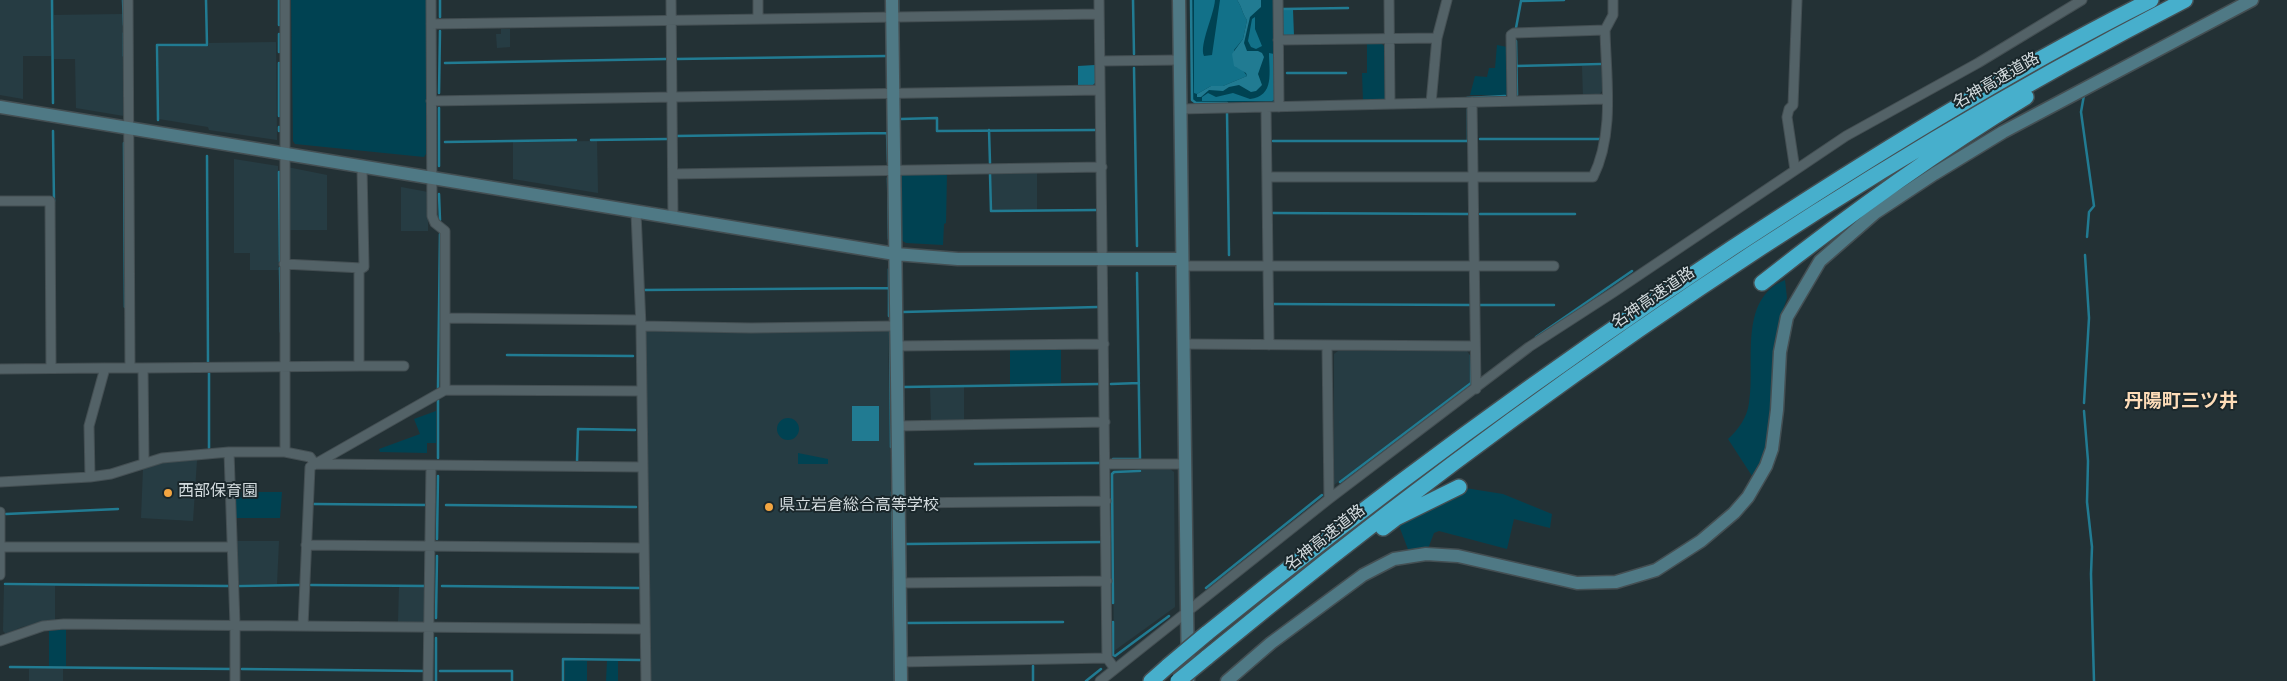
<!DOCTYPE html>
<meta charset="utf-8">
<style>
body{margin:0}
canvas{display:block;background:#233135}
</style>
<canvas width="2287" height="681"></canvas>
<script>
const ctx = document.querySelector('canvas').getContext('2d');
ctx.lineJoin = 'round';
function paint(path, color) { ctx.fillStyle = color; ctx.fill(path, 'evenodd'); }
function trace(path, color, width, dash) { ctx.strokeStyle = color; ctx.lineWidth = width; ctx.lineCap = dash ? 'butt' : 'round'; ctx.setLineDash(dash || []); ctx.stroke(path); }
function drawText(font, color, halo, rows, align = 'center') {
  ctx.font = font + ' Spectral,"Noto Sans JP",serif'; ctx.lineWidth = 4; ctx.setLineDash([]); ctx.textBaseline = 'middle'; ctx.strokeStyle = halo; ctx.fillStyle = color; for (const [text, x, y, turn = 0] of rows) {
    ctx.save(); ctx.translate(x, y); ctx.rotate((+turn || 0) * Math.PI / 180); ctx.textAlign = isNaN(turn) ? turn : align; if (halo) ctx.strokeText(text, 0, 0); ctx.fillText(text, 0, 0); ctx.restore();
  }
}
paint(new Path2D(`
 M 0,0 L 51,0 L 51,56 L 23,56 L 23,99 L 0,95 Z
 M 123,14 L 124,116 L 76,108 L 75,59 L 54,59 L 54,15 Z
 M 501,29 L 510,29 L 510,47 L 497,48 L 496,34 L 501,34 Z
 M 276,42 L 277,140 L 209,130 L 208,127 L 159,119 L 159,47 L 209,46 L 209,43 Z
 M 1582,66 L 1604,66 L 1604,89 L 1598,96 L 1583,96 Z
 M 597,141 L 598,193 L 513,179 L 513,142 Z
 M 234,159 L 278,166 L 279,270 L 250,270 L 250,253 L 234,253 Z
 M 287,167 L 327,175 L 327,230 L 288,230 Z
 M 1037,171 L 1037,210 L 991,210 L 991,172 Z
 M 401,187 L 428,192 L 428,231 L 401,231 Z
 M 647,330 L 888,331 L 894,681 L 650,681 L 645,332 Z
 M 1338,351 L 1467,351 L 1469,354 L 1469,383 L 1334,485 L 1334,354 Z
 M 964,386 L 964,421 L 931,421 L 930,387 Z
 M 197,460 L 193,521 L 141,518 L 143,469 L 159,463 Z
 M 1141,469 L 1170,469 L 1174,472 L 1175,607 L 1114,651 L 1112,475 L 1114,473 L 1141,473 Z
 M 236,541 L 279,541 L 277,584 L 238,584 Z
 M 4,586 L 55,586 L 55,620 L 22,627 L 6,634 L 3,631 Z
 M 399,587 L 425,587 L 425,620 L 422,623 L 398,623 Z
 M 29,669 L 63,669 L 63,681 L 29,681 Z`), '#263c43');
paint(new Path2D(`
 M 291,0 L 426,0 L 426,154 L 424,157 L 295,144 L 293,141 Z
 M 1192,0 L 1275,0 L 1275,100 L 1273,103 L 1228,103 L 1228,102 L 1196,102 L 1193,100 Z
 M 1380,42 L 1384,46 L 1385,99 L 1382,102 L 1363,102 L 1362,73 L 1367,73 L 1367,43 Z
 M 1497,45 L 1507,47 L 1507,95 L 1470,95 L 1475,76 L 1487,77 L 1489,68 L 1495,68 Z
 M 904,173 L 947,173 L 946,223 L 944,224 L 943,245 L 906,243 L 901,240 L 901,177 Z
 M 1785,280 L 1787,298 L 1781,316 L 1769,440 L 1754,479 L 1728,439 C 1738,430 1747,418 1749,403 C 1756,365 1737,299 1785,280 Z
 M 1061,348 L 1061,383 L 1010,384 L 1010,349 Z
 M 436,411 L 436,443 L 427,443 L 427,453 L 380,452 L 379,449 L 420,434 L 414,419 Z
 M777 429a11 11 0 1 1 22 0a11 11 0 1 1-22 0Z
 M 798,453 L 828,459 L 828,464 L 798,464 Z
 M 1459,487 L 1503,494 L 1552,514 L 1550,528 L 1514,519 L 1507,549 L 1439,531 L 1434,533 L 1426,554 L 1411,557 L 1396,518 Z
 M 235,492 L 282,492 L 280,518 L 236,518 Z
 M 66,629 L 66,666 L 49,666 L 49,631 Z
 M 565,660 L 587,661 L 587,681 L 565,681 Z
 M 607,661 L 618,661 L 618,681 L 606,681 Z`), '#004252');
paint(new Path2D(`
 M 1194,0 L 1215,0 C 1214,15 1199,45 1204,56 L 1212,55 L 1220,0 L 1237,0 C 1242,7 1242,13 1247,20 L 1243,39 L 1234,50 L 1236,67 L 1242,69 L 1247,76 L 1223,86 L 1211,86 L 1197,94 L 1194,93 Z
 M 1282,10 L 1293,10 L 1294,36 L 1285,36 L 1282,33 Z
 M 1255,17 L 1255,29 L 1262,46 L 1256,49 L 1251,47 L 1248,41 L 1252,19 Z
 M 1269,53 L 1274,54 L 1274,100 L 1272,101 L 1202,101 L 1202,97 L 1208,93 L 1216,97 L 1233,93 L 1250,99 C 1275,96 1269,72 1269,53 Z
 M 1095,65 L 1095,83 L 1091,87 L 1078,87 L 1078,66 Z`), '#127189');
paint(new Path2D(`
 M 1237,0 L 1261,0 L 1261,7 L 1250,17 L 1244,43 L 1247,51 L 1258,51 L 1262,53 L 1264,57 L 1258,74 L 1262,85 L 1256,91 L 1251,92 L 1239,85 L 1229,87 L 1223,91 L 1209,90 L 1201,97 L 1197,97 L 1197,94 L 1211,86 L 1223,86 L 1247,76 L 1246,73 L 1234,66 L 1232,54 L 1243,39 L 1247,20 C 1242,13 1242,7 1237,0 Z
 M 852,406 L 879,406 L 879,441 L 852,441 Z`), '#217b92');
trace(new Path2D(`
 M 52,0 L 53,103
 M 123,0 L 124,25
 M 279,0 L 279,25
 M 440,0 L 440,17
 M 898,0 L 898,12
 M 1133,0 L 1134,54
 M 1191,0 L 1192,100 L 1196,103 L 1227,103
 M 1283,9 L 1348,8
 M 1516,28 L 1521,1 L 1564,0
 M 124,33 L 124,56
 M 279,34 L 279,52
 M 1516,41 L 1517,95
 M 676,59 L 887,56
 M 279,63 L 279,116
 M 445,63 L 666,59
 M 1516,66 L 1602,64
 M 1134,68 L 1137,246
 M 1287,73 L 1346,73
 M 439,93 L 440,31
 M 2084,95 L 2081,112 L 2094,206 L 2089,212 L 2087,237
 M 1467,98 L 1505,96
 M 1468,109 L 1468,142
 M 1227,112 L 1229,255
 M 901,119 L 937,118 L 937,131 L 1095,130
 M 158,120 L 157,45 L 207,45 L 206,0
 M 279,127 L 279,131
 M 989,130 L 990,163
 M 53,131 L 54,201
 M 887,133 L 888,162
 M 676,136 L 887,133
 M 1480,139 L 1601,139
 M 591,140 L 668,139
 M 1273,141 L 1468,141
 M 445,142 L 576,140
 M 124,143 L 125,307
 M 207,156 L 208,364
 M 439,166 L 439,108
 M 279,172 L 280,262
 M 990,174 L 991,211 L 1098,210
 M 888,178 L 889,239
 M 439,194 L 440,220
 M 1273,213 L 1469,214
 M 1480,214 L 1575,214
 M 280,268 L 281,332
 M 889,269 L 889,316
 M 644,290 L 889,288
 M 1274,304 L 1471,305
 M 1480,305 L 1554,305
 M 903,312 L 1098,307
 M 890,331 L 891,447
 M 1536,337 L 1632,271
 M 507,355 L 633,356
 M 209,373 L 209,448
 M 1111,384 L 1139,383
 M 904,387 L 1099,384
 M 438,388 L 440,234
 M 2084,403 L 2089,318 L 2085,255
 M 2084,411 L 2088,461 L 2087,502 L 2092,547 L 2091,574 L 2094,681
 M 438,458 L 438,400
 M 1113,459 L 1140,459 L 1137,273
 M 577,462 L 578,429 L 635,430
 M 975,464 L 1100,463
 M 1340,482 L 1471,383 L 1471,355
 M 892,492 L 895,681
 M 314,504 L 426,505
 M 446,505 L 636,507
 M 6,514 L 118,509
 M 437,539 L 438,476
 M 906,544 L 1103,542
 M 5,584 L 229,586
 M 311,585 L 425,586
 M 239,586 L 300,585
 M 442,586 L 639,588
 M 1206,588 L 1322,495
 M 1113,603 L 1112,474 L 1114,472 L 1140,471
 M 436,618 L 437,556
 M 1113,622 L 1113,655 L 1115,656 L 1169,616
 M 908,623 L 1063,622
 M 1033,666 L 1033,681
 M 10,667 L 232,669
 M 242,669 L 424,671
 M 440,671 L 512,671 L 512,681
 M 436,681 L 436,638
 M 563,681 L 563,659 L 640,660
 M 1086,681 L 1101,669`), '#217b92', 2.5);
const street = new Path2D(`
 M 128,0 L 130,368
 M 285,0 L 285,452
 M 431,0 L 432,216 L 435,223 L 445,231 L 445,390
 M 671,0 L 673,219
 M 758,0 L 758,19
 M 1099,0 L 1107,658 L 1115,669
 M 1278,0 L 1279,107
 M 1389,0 L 1390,104
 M 431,24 L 1099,14
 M 1278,40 L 1437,38 L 1447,0
 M 1100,61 L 1180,60
 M 431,101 L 1100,90
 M 1512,101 L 1511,35 L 1514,33 L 1605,30 L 1613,15 L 1613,0
 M 1472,102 L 1476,389
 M 1431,103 L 1437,38
 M 1266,107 L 1269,345
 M 1180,109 L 1606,99
 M 1795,170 L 1787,117 L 1789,109 L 1793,105 L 1797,0
 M 673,174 L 1102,167
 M 1267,177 L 1593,177 C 1615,133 1606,78 1605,30
 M 0,201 L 50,201 L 51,368
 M 636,213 L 641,326 L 646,681
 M 284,264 L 362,268
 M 1183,266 L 1554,266
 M 445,318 L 639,320
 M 641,326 L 751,328 L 896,326
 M 1183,344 L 1475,346
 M 1327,345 L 1329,499
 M 896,346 L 1104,344
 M 359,366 L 404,366
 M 143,368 L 359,366 L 359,270 L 364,267 L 362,168
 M 0,369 L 105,368
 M 897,426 L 1105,422
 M 229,452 L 235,625 L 235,681
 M 1105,464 L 1185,464
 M 90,477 L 89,426 L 105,368 L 143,368 L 144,463
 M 0,482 L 90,477 L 111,474 L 162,458 L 229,452 L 285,452 L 310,457 L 315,464 L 643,467
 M 898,503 L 1106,501
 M 0,512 L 0,575
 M 306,545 L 644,548
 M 1,547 L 232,547
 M 899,583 L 1107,581
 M 303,626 L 310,467 L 445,390 L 641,391
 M 0,641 L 43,626 L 64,624 L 645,629
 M 900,662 L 1107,658
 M 428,681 L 431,466
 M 1100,681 L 1329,499 L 1529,347 L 1614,292 L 1846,136 L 1978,63 L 2082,0`);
const secondary = new Path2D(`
 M 892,0 L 901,681
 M 1179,0 L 1188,680
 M 0,107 L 895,254 L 958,259 L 1182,259
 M 1227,681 L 1271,643 L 1363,575 L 1394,559 L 1426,554 L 1458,556 L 1577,583 L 1616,582 L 1656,570 L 1701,541 L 1734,513 L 1748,497 L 1766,466 L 1772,449 L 1777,410 L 1780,352 L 1787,317 L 1820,261 L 1875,213 L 1934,174 L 2003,132 L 2252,0`);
const highway = new Path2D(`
 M 1762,283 C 1847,216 1934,153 2026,97
 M 1383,528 L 1396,518 L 1459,487
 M 1206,634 C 1375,497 1551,368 1732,248 C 1868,159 2006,73 2151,0
 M 1206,658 C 1509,408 1835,180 2185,0
 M 1151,681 L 1168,666`);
trace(street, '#444f53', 11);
trace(secondary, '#444f53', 15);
trace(highway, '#444f53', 18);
trace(street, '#536267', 9);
trace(secondary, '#4f7985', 12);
trace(highway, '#47afcc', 15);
const highwayBridge = new Path2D(`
 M 1168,666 L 1206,634
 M 1178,681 L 1206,658`);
trace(highwayBridge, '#444f53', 18, []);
trace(highwayBridge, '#47afcc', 15);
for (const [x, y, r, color] of [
 [168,493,5,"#f2a541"],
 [769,507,5,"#f2a541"]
]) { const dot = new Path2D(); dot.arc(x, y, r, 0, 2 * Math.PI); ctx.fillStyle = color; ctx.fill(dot); trace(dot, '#1a272b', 2); }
drawText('16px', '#d3dbde', '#1a272b', [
 ["名神高速道路",1997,82,-30],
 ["名神高速道路",1654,299,-34],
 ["名神高速道路",1326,539,-38]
]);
drawText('16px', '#d3dbde', '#1a272b', [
 ["西部保育園",178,493],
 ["県立岩倉総合高等学校",779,507]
], 'left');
drawText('bold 19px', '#fddcb8', '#1a272b', [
 ["丹陽町三ツ井",2181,403]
]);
</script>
